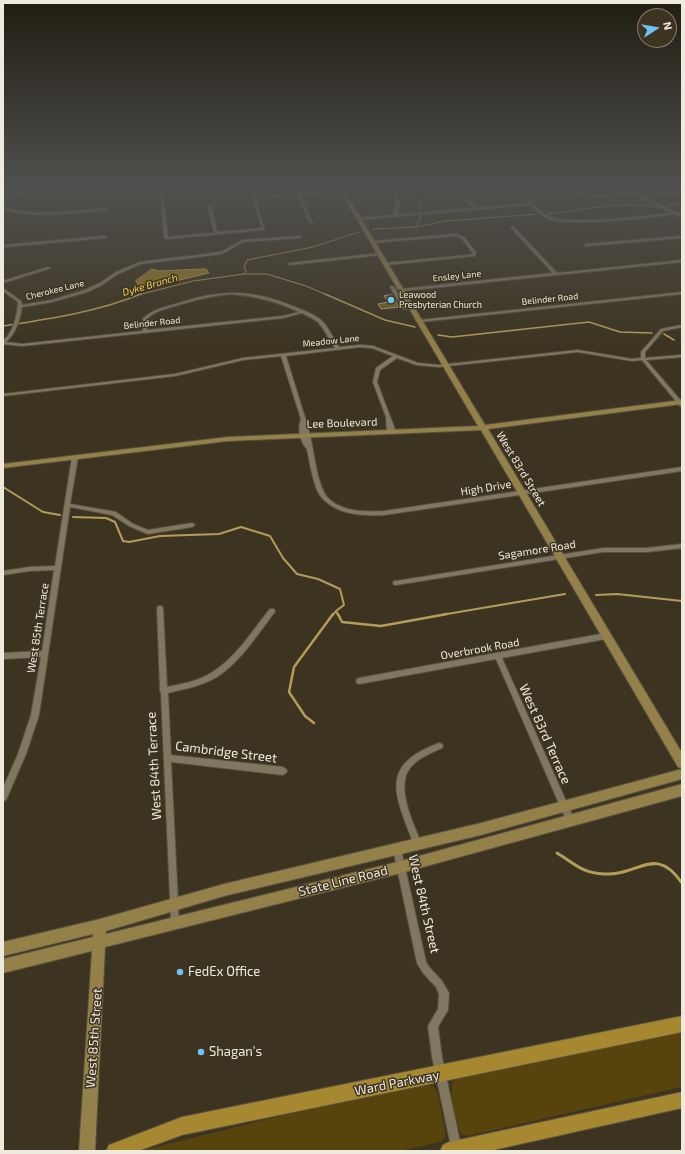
<!DOCTYPE html>
<style>
body{margin:0}
#map{position:relative;width:685px;height:1154px;overflow:hidden;background:#3c3420;font-family:"Exo 2",sans-serif}
canvas{display:block}
.frame{position:absolute;inset:0;border:4px solid #efeade;pointer-events:none}
.north{position:absolute;left:637px;top:8px;width:40px;height:40px;box-sizing:border-box;background:#3c3420;border:1px solid #847d6c;border-radius:50%;rotate:78deg;font-size:11px;font-weight:700;line-height:16px;text-align:center;color:#efeade}
.north::after{content:'';display:block;margin:auto;width:14px;height:18px;background:#6fc2f4;clip-path:polygon(50% 0,100% 100%,50% 72%,0 100%)}
</style>
<div id="map">
<canvas width="685" height="1154"></canvas>
<div class="frame"></div>
<div class="north">N</div>
</div>
<script>
const ctx = document.querySelector('canvas').getContext('2d');
ctx.lineJoin = 'round';
function paint(path, color) { ctx.fillStyle = color; ctx.fill(path, 'evenodd'); }
function trace(path, color, width, dash) { ctx.strokeStyle = color; ctx.lineWidth = width; ctx.lineCap = dash ? 'butt' : 'round'; ctx.setLineDash(dash || []); ctx.stroke(path); }
function drawText(font, color, halo, rows, align = 'center') {
  ctx.font = font + ' "Exo 2",sans-serif'; ctx.lineWidth = 3; ctx.setLineDash([]); ctx.textBaseline = 'middle'; ctx.strokeStyle = halo; ctx.fillStyle = color; for (const [text, x, y, turn = 0] of rows) {
    ctx.save(); ctx.translate(x, y); ctx.rotate((+turn || 0) * Math.PI / 180); ctx.textAlign = isNaN(turn) ? turn : align; if (halo) ctx.strokeText(text, 0, 0); ctx.fillText(text, 0, 0); ctx.restore();
  }
}
paint(new Path2D(`
 M 682,1030 L 682,1087 L 467,1136 L 461,1134 C 455,1120 449,1097 453,1081 L 458,1078 Z
 M 425,1085 L 433,1086 L 437,1091 L 445,1129 L 445,1137 L 441,1142 L 400,1151 L 140,1151 L 284,1115 Z`), '#57430c');
const water = new Path2D(`
 M 152,269 L 159,271 L 200,269 L 206,269 L 209,273 L 155,286 L 138,285 L 136,281 Z`);
paint(water, '#9a7a22');
trace(water, '#b49c5a', 1);
trace(new Path2D(`
 M 667,206 L 682,202
 M 547,214 C 583,210 623,200 658,208
 M 416,227 L 446,221 L 538,214
 M 373,229 L 416,227 L 421,216 L 420,205 L 427,195 L 426,187
 M 244,274 L 267,274 L 306,286 L 327,295
 M 138,295 L 193,281 L 244,274 L 246,271 L 244,267 L 247,260 L 313,247 L 359,232`), '#b49c5a', 1);
trace(new Path2D(`
 M 325,294 L 385,320 L 415,327
 M 3,326 C 49,319 97,312 141,294
 M 664,334 L 674,340
 M 438,335 L 452,337 L 589,322 L 620,332 L 652,333`), '#b49c5a', 1.5);
trace(new Path2D(`
 M 3,487 L 43,512 L 60,515
 M 73,517 L 106,518 L 115,522 L 123,541 L 129,542 L 160,536 L 219,534 L 241,527 L 270,536 L 283,558 L 297,574 L 318,579 L 340,589 L 344,605 L 336,611 L 338,615
 M 596,595 L 617,594 L 682,601
 M 333,615 L 336,611
 M 441,615 L 565,594`), '#b49c5a', 2);
trace(new Path2D(`
 M 338,614 L 342,622 L 381,626 L 447,614
 M 314,723 L 305,716 L 289,692 L 294,667 L 333,614`), '#b49c5a', 2.5);
trace(new Path2D(`
 M 557,853 C 575,864 582,873 604,874 C 639,876 655,844 682,883`), '#b49c5a', 3);
const building = new Path2D(`
 M 392,295 L 399,307 L 381,309 L 378,304 L 388,302 L 384,296 Z`);
paint(building, '#765d1d');
trace(building, '#aba18a', 1);
const street = new Path2D(`
 M 3,187 L 22,192 L 35,187 L 39,187 L 3,201 L 3,199 L 19,193 L 3,188 Z
 M 160,187 L 162,187 L 168,237 L 214,233 L 208,207 L 210,206 L 212,207 L 217,232 L 262,228 L 249,187 L 251,187 L 255,197 L 296,194 L 293,187 L 295,187 L 299,194 L 342,190 L 343,191 L 300,195 L 313,224 L 310,223 L 297,195 L 255,199 L 265,230 L 166,239 L 164,238 Z
 M 236,187 L 247,187 L 208,191 L 207,190 Z
 M 394,187 L 396,187 L 400,202 L 397,215 L 473,208 L 461,195 L 458,187 L 460,187 L 463,194 L 476,208 L 530,203 L 516,187 L 519,187 C 528,197 536,211 548,216 C 559,221 573,220 584,220 C 617,220 649,215 682,212 L 682,214 C 649,217 617,222 584,222 C 571,222 557,223 545,217 C 539,214 535,210 531,205 L 357,220 L 356,219 L 358,218 L 393,215 L 396,202 Z
 M 568,187 C 574,187 579,192 585,194 C 601,197 618,193 633,191 L 634,192 C 630,194 624,194 619,195 C 602,197 582,199 568,187 Z
 M 682,191 L 682,193 L 641,197 L 640,196 Z
 M 3,208 C 37,216 71,212 106,208 L 108,209 C 101,211 93,211 86,212 C 58,215 31,217 3,210 Z
 M 511,226 L 513,226 L 557,273 L 682,260 L 682,262 L 402,291 L 400,290 L 402,289 L 553,273 L 511,228 Z
 M 456,234 L 464,237 L 476,252 L 475,256 L 386,265 L 385,265 L 385,263 L 468,255 L 472,254 L 472,252 L 462,239 L 456,236 L 373,243 L 371,242 L 373,241 Z
 M 105,236 L 107,237 L 106,238 L 3,247 L 3,245 Z
 M 299,236 L 301,237 L 300,238 L 243,242 L 222,254 L 141,264 L 118,274 L 102,285 L 87,292 L 52,302 L 22,307 C 20,320 16,333 6,342 L 22,344 L 143,331 L 143,319 C 152,309 166,307 179,303 C 221,289 253,289 295,307 C 303,310 313,314 320,319 C 328,326 333,338 339,347 L 360,345 L 373,346 L 418,363 L 439,365 L 578,350 L 632,359 L 641,358 L 641,352 L 661,329 L 682,325 L 682,327 L 663,331 L 645,352 L 645,358 L 682,355 L 682,357 L 646,360 L 682,402 L 682,406 L 680,406 L 642,360 L 632,361 L 578,352 L 439,367 L 417,365 L 397,358 L 380,370 L 377,382 L 396,432 L 394,433 L 391,431 L 391,433 L 389,433 L 387,432 L 386,417 L 373,382 L 376,368 L 393,356 L 372,348 L 360,347 L 286,356 C 291,373 297,391 302,408 C 305,417 308,426 310,435 C 314,451 317,488 329,499 C 343,512 365,512 384,511 L 682,467 L 682,471 L 384,515 C 362,516 333,515 319,494 C 314,486 309,460 307,449 C 300,442 297,429 301,419 L 281,356 L 243,360 L 175,376 L 3,396 L 3,394 L 175,374 L 243,358 L 335,348 L 322,327 L 317,321 L 302,313 L 283,318 L 22,346 L 3,344 L 3,341 C 14,331 17,316 18,302 L 3,291 L 3,288 L 21,301 L 22,305 L 52,300 L 85,290 L 100,283 L 116,272 L 140,262 L 221,252 L 242,240 ZM 231,294 C 256,296 276,301 299,312 L 283,316 L 147,330 L 147,319 C 154,311 165,309 175,306 C 195,300 210,296 231,294 Z
 M 682,236 L 682,238 L 586,246 L 584,245 L 586,244 Z
 M 380,253 L 381,253 L 381,255 L 290,265 L 288,264 L 290,263 Z
 M 48,267 L 51,268 L 3,283 L 3,281 Z
 M 391,286 L 394,287 L 407,309 L 406,310 L 403,309 L 390,287 Z
 M 682,292 L 682,294 L 420,322 L 418,321 L 420,320 Z
 M 75,455 L 78,457 L 70,504 L 116,512 L 133,524 L 148,530 L 192,523 L 195,525 L 192,527 L 148,534 L 129,526 L 112,515 L 70,507 L 39,715 L 26,754 L 6,800 L 3,801 L 3,788 L 18,754 L 31,715 L 41,657 L 3,659 L 3,653 L 42,651 L 54,570 L 30,571 L 3,575 L 3,571 L 30,567 L 55,566 L 72,457 Z
 M 682,544 L 682,548 L 647,552 L 603,552 L 396,585 L 394,585 L 393,583 L 394,581 L 396,581 L 603,548 L 647,548 Z
 M 158,606 L 162,606 L 163,608 L 167,687 C 182,684 198,681 211,673 C 236,658 252,631 270,609 L 274,609 L 275,611 L 274,613 C 257,635 241,661 217,677 C 202,686 184,689 168,693 L 171,755 L 283,767 L 286,769 L 287,771 L 286,773 L 283,775 L 171,762 L 179,922 L 178,925 L 175,926 L 172,925 L 171,922 L 161,693 L 160,691 L 160,689 L 157,608 Z
 M 606,633 L 608,634 L 609,636 L 608,638 L 606,639 L 502,658 L 575,821 L 574,824 L 571,825 L 568,824 L 496,659 L 359,684 L 357,683 L 356,681 L 357,679 L 359,678 Z
 M 439,743 L 442,744 L 443,746 L 442,748 C 431,753 418,758 410,768 C 395,788 414,824 422,845 L 421,848 L 418,849 L 415,848 L 414,845 C 396,796 377,766 439,743 Z
 M 397,845 L 400,846 L 401,849 L 426,962 L 429,967 L 442,981 L 449,993 L 448,1010 L 438,1027 L 442,1057 L 462,1151 L 452,1151 L 432,1057 L 428,1026 L 438,1009 L 439,994 L 436,987 L 423,973 L 417,963 L 393,849 L 394,846 Z`);
const secondary = new Path2D(`
 M 338,187 L 342,187 L 485,425 L 682,400 L 682,404 L 488,429 L 682,753 L 682,768 L 678,767 L 481,430 L 228,441 L 3,468 L 3,464 L 228,437 L 478,426 Z
 M 619,187 L 624,187 L 682,215 L 682,218 Z
 M 682,769 L 682,779 L 481,835 L 224,896 L 106,931 L 106,934 L 401,861 L 682,784 L 682,796 L 401,873 L 105,947 L 95,1151 L 79,1151 L 92,951 L 3,973 L 3,959 L 93,937 L 93,934 L 3,956 L 3,942 L 100,919 L 224,884 L 481,823 Z`);
const primary = new Path2D(`
 M 682,1016 L 682,1032 L 182,1135 L 138,1151 L 106,1151 L 109,1145 L 182,1117 Z
 M 682,1092 L 682,1108 L 489,1151 L 440,1151 L 443,1145 L 449,1142 Z`);
trace(street, '#585140', 2);
trace(secondary, '#585140', 2);
trace(primary, '#585140', 2);
paint(street, '#817761');
paint(secondary, '#948049');
paint(primary, '#a68830');
const sky = ctx.createLinearGradient(0, 0, 0, 349);
sky.addColorStop(0, '#211d12');
sky.addColorStop(0.54, '#50504e');
sky.addColorStop(1, '#50504e00');
ctx.fillStyle = sky;
ctx.fillRect(0, 0, 685, 349);
for (const [x, y, r, color] of [
 [391,300,4,"#6fc2f4"],
 [180,972,4,"#6fc2f4"],
 [201,1052,4,"#6fc2f4"]
]) { const dot = new Path2D(); dot.arc(x, y, r, 0, 2 * Math.PI); ctx.fillStyle = color; ctx.fill(dot); trace(dot, '#3c3420', 1.5); }
drawText('9px', '#efeade', '#3c3420', [
 ["Ensley Lane",457,276,-6],
 ["Cherokee Lane",55,290,-14],
 ["Belinder Road",550,299,-6],
 ["Belinder Road",152,323,-6],
 ["Meadow Lane",331,341,-6]
]);
drawText('9px', '#efeade', '#3c3420', [
 ["Leawood",399,295],
 ["Presbyterian Church",399,305]
], 'left');
drawText('italic 10px', '#f7ca59', '#3c3420', [
 ["Dyke Branch",150,285,-16]
]);
drawText('11px', '#efeade', '#3c3420', [
 ["Lee Boulevard",342,423,-2],
 ["West 83rd Street",521,469,59],
 ["High Drive",486,488,-9],
 ["Sagamore Road",537,550,-9],
 ["West 85th Terrace",38,628,-81],
 ["Overbrook Road",480,649,-10]
]);
drawText('13px', '#efeade', '#3c3420', [
 ["West 83rd Terrace",545,734,66],
 ["Cambridge Street",226,752,7],
 ["West 84th Terrace",154,766,-93],
 ["State Line Road",343,881,-14],
 ["West 84th Street",424,904,77],
 ["West 85th Street",94,1038,-86],
 ["Ward Parkway",397,1083,-11]
]);
drawText('13px', '#efeade', '#3c3420', [
 ["FedEx Office",188,972],
 ["Shagan's",209,1052]
], 'left');
</script>
